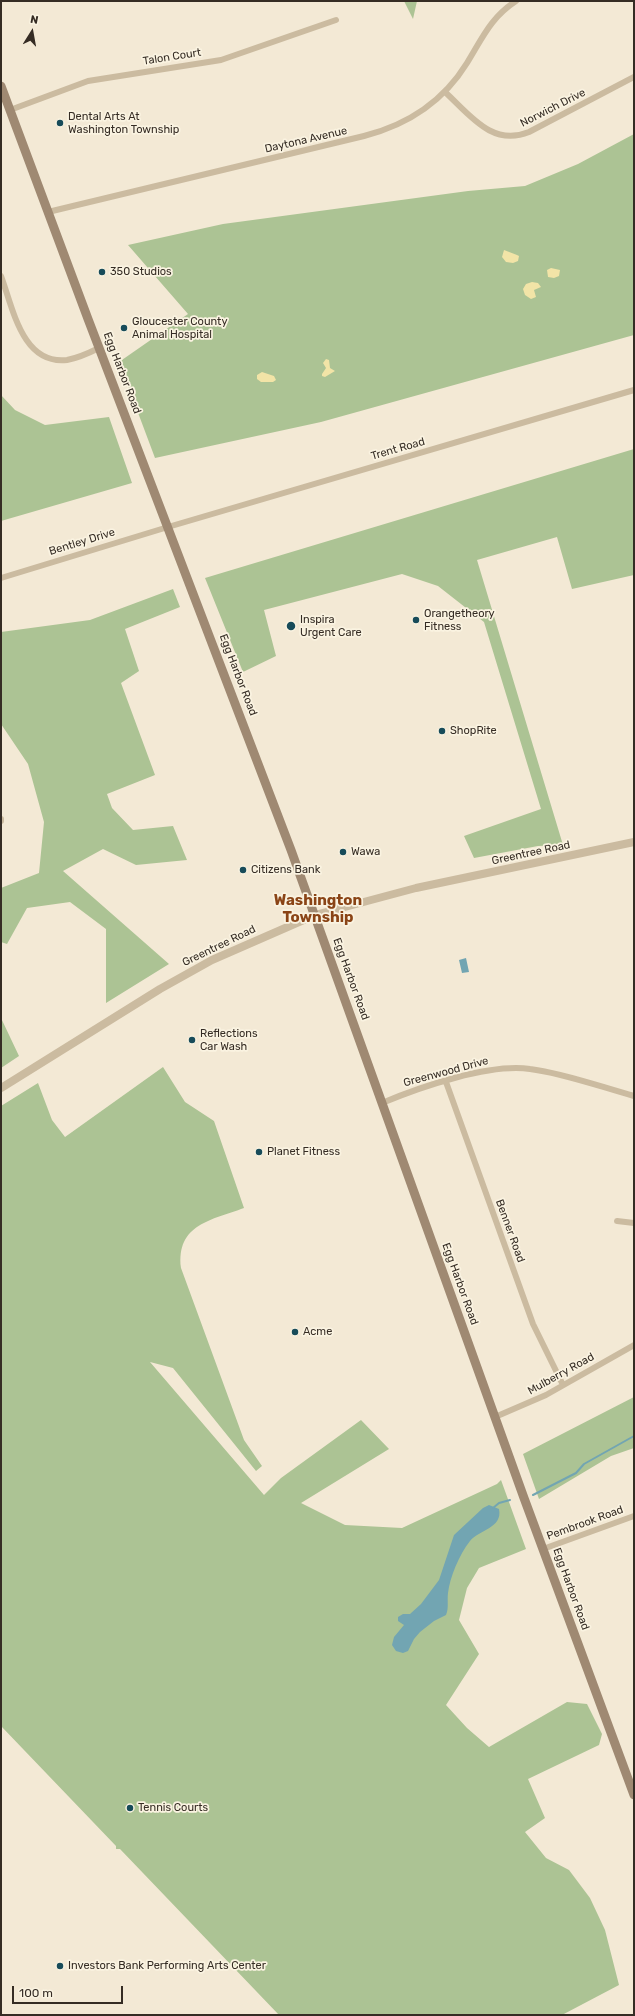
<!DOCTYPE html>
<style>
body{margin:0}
#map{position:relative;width:635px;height:2016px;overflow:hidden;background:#f3e9d5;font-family:Rubik,sans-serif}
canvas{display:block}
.frame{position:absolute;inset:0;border:2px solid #352c24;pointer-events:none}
.north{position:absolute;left:12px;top:12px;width:40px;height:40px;-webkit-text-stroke:3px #faf3e1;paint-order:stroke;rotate:11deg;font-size:11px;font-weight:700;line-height:16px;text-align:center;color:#352c24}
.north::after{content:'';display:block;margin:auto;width:14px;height:18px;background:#352c24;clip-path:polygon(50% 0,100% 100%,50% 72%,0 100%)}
.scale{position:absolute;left:12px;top:1986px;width:111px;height:18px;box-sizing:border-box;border:2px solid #352c24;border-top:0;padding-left:5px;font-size:12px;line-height:14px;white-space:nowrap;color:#352c24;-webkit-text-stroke:3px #faf3e1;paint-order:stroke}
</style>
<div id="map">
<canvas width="635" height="2016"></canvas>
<div class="frame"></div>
<div class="north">N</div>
<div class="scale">100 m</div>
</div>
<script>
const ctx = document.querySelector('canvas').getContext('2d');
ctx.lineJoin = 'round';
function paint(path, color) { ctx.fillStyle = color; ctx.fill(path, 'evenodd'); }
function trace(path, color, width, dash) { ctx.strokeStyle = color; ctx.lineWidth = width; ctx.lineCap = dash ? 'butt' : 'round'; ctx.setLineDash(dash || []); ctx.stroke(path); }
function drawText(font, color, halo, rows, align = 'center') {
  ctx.font = font + ' Rubik,sans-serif'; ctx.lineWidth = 3.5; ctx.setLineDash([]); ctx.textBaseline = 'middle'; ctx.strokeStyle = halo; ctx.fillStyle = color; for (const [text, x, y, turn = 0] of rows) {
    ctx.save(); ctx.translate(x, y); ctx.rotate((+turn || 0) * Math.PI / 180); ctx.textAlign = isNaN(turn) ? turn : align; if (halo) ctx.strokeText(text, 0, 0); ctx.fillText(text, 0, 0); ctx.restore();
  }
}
paint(new Path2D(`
 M 404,1 L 417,1 L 413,19 Z
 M 634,134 L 634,335 L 321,422 L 155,458 L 119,362 L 188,314 L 128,245 L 223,224 L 468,191 L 525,186 L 578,164 Z
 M 1,395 L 15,410 L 45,425 L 109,417 L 132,483 L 1,521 Z
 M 634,449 L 634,575 L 572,589 L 557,537 L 477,560 L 563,845 L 538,846 L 474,858 L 464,836 L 541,809 L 484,622 L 438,586 L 402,574 L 264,610 L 276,656 L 243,672 L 205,578 Z
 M 173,589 L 180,607 L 125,629 L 139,671 L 121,683 L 155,775 L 107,794 L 112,808 L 133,830 L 173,826 L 187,860 L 136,865 L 103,849 L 63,871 L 169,964 L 106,1003 L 106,929 L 70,902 L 27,908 L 7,944 L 1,942 L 1,888 L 39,873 L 44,822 L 28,764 L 1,724 L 1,632 L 90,620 Z
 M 1,1018 L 19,1056 L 1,1068 Z
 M 163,1067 L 185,1102 L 214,1121 L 244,1208 C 212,1220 176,1224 181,1268 L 244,1440 L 262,1466 L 256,1471 L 173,1368 L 150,1362 L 264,1495 L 281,1478 L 361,1420 L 389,1449 L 301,1503 L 345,1525 L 402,1528 L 497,1484 L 501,1480 L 526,1549 L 479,1568 L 467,1588 L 459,1620 L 479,1654 L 446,1705 L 467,1728 L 489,1747 L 567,1702 L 587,1704 L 602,1734 L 599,1745 L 528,1779 L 545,1818 L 525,1832 L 546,1858 L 569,1870 L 590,1898 L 605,1930 L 619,1985 L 562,2015 L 279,2015 L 120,1849 L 116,1849 L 116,1846 L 1,1726 L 1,1106 L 38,1083 L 52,1120 L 65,1137 Z
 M 634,1397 L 634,1448 L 611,1456 L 539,1499 L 523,1454 Z`), '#acc394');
paint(new Path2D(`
 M 504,250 L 517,255 L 519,256 L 518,261 L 513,263 L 506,262 L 502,257 Z
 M 551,268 L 560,270 L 559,276 L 554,278 L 548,277 L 547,270 Z
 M 532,282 L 538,283 L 541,287 L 534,290 L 536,297 L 531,299 L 525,295 L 523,289 L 526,284 Z
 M 326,359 L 329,360 L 330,368 L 335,371 L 325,377 L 322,376 L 322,374 L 326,368 L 323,363 Z
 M 262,372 L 274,376 L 276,380 L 273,382 L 261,382 L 257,379 L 257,375 Z`), '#f2e4a7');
paint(new Path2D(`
 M 466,958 L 469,972 L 462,973 L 459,960 Z
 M 489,1505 L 499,1509 C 503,1528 479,1530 470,1541 C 459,1555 450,1577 448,1593 C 447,1601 449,1608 446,1615 L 434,1621 L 420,1632 L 414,1639 L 408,1651 L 403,1653 L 396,1651 L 392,1645 L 394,1637 L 404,1625 L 398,1621 L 398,1617 L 403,1614 L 410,1614 L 421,1604 L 439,1580 L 454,1535 L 483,1508 Z`), '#72a5b2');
trace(new Path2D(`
 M 533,1495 L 576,1473 L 584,1464 L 634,1436
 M 493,1508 L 499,1503 L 510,1500`), '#72a5b2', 2);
trace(new Path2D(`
 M 445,92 C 470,115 492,147 529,132 L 634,77
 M 10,110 L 88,81 L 221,60 L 336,20
 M 48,212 L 364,136 C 407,125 443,102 467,63 C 482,39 490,18 516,1
 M 1,276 C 13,308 22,365 67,360 C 78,358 89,353 99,348
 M 1,578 L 168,527 L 634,390
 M 1,819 L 1,821
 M 446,1082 L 533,1324 L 563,1385
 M 382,1103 C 420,1087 490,1063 530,1069 C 563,1073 601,1087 634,1096
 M 617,1221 L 634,1223
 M 495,1417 L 546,1395 L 634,1345
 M 543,1549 L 634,1516`), '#cbbba0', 6);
trace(new Path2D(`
 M 1,1088 L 160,989 L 212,960 L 315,915 L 416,888 L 634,842`), '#cbbba0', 8);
trace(new Path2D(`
 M 1,86 L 88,319 L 291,850 L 524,1498 L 634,1795`), '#9f8972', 9);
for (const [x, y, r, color] of [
 [60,123,4,"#174b59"],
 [102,272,4,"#174b59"],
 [124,328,4,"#174b59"],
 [416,620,4,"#174b59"],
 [291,626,5,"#174b59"],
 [442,731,4,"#174b59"],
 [343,852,4,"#174b59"],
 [243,870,4,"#174b59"],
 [192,1040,4,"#174b59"],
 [259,1152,4,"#174b59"],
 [295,1332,4,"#174b59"],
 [130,1808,4,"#174b59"],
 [60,1966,4,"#174b59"]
]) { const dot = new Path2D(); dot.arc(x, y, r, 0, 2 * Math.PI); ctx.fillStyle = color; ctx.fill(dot); trace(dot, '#faf3e1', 1.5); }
drawText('11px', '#352c24', '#faf3e1', [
 ["Talon Court",172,57,-9],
 ["Norwich Drive",553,108,-27],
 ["Daytona Avenue",306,140,-13],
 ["Egg Harbor Road",122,373,69],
 ["Trent Road",398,449,-16],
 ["Bentley Drive",82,542,-17],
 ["Egg Harbor Road",238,675,69],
 ["Greentree Road",531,853,-12],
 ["Greentree Road",219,946,-26],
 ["Egg Harbor Road",351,979,70],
 ["Greenwood Drive",446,1072,-15],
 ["Benner Road",510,1231,70],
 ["Egg Harbor Road",460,1284,70],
 ["Mulberry Road",561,1374,-29],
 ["Pembrook Road",585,1523,-20],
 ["Egg Harbor Road",571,1589,70]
]);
drawText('11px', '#352c24', '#faf3e1', [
 ["Dental Arts At",68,117],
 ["Washington Township",68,130],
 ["350 Studios",110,272],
 ["Gloucester County",132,322],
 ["Animal Hospital",132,335],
 ["Orangetheory",424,614],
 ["Fitness",424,627],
 ["Inspira",300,620],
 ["Urgent Care",300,633],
 ["ShopRite",450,731],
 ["Wawa",351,852],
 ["Citizens Bank",251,870],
 ["Reflections",200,1034],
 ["Car Wash",200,1047],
 ["Planet Fitness",267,1152],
 ["Acme",303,1332],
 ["Tennis Courts",138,1808],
 ["Investors Bank Performing Arts Center",68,1966]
], 'left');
drawText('bold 15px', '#8a4416', '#faf3e1', [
 ["Washington",318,901],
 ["Township",318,918]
]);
</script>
